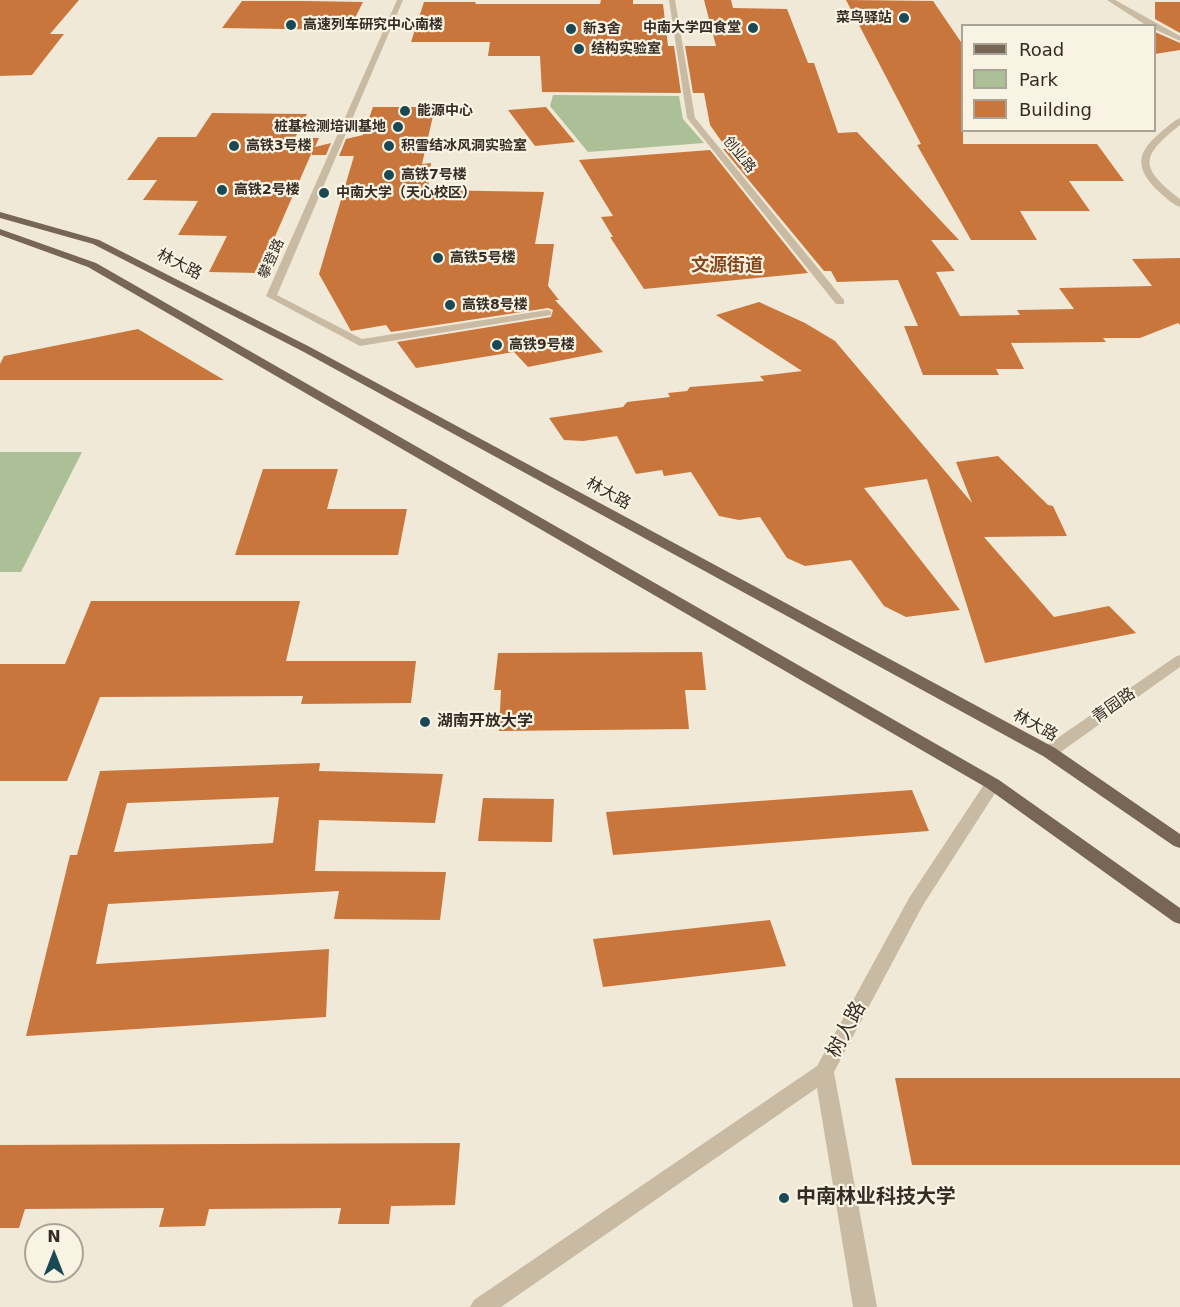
<!DOCTYPE html>
<meta charset="utf-8">
<style>
body{margin:0}
#map{position:relative;width:1180px;height:1307px;overflow:hidden;background:#f1e9d7;font-family:"DejaVu Sans",sans-serif}
canvas{display:block}
.legend{position:absolute;left:961px;top:24px;width:195px;height:108px;box-sizing:border-box;background:#f9f3e3;border:2px solid #aaa397;margin:0;padding:8px 10px;list-style:none;font-size:18px;color:#342c25}
.legend li{display:flex;align-items:center;gap:12px;height:30px}
.legend b{width:30px;border:2px solid #aaa397}
.north{position:absolute;left:24px;top:1223px;width:60px;height:60px;box-sizing:border-box;background:#f9f3e3;border:2px solid #aaa397;border-radius:50%;rotate:0deg;font-size:16px;font-weight:700;line-height:24px;text-align:center;color:#342c25}
.north::after{content:'';display:block;margin:auto;width:21px;height:27px;background:#1a4956;clip-path:polygon(50% 0,100% 100%,50% 72%,0 100%)}
</style>
<div id="map">
<canvas width="1180" height="1307"></canvas>
<ul class="legend">
<li><b style="height:8px;background:#776656"></b>Road</li>
<li><b style="height:16px;background:#acc097"></b>Park</li>
<li><b style="height:16px;background:#c9763d"></b>Building</li>
</ul>
<div class="north">N</div>
</div>
<script>
const ctx = document.querySelector('canvas').getContext('2d');
ctx.lineJoin = 'round';
function paint(path, color) { ctx.fillStyle = color; ctx.fill(path, 'evenodd'); }
function trace(path, color, width, dash) { ctx.strokeStyle = color; ctx.lineWidth = width; ctx.lineCap = dash ? 'butt' : 'round'; ctx.setLineDash(dash || []); ctx.stroke(path); }
function drawText(font, color, halo, rows, align = 'center') {
  ctx.font = font + ' "DejaVu Sans","Noto Sans SC",sans-serif'; ctx.lineWidth = 4.5; ctx.setLineDash([]); ctx.textBaseline = 'middle'; ctx.strokeStyle = halo; ctx.fillStyle = color; for (const [text, x, y, turn = 0] of rows) {
    ctx.save(); ctx.translate(x, y); ctx.rotate((+turn || 0) * Math.PI / 180); ctx.textAlign = isNaN(turn) ? turn : align; if (halo) ctx.strokeText(text, 0, 0); ctx.fillText(text, 0, 0); ctx.restore();
  }
}
paint(new Path2D(`
 M 553,95 L 679,96 L 683,119 L 704,143 L 588,152 L 550,106 Z
 M 0,452 L 82,452 L 21,572 L 0,572 Z`), '#acc097');
paint(new Path2D(`
 M 0,0 L 79,0 L 50,34 L 64,34 L 32,75 L 0,76 Z
 M 601,0 L 633,0 L 633,4 L 663,4 L 668,46 L 674,46 L 681,93 L 542,92 L 540,56 L 488,56 L 490,42 L 411,42 L 424,2 L 476,2 L 475,4 L 600,4 Z
 M 704,0 L 731,0 L 733,8 L 787,9 L 808,63 L 814,63 L 838,133 L 857,132 L 959,240 L 931,240 L 955,271 L 936,272 L 960,316 L 1020,315 L 1017,310 L 1074,309 L 1059,288 L 1152,286 L 1132,259 L 1180,258 L 1180,325 L 1178,323 L 1140,338 L 1103,338 L 1106,342 L 1011,343 L 1024,369 L 996,369 L 999,375 L 923,375 L 904,326 L 918,326 L 898,280 L 837,282 L 831,271 L 824,271 L 723,149 L 727,149 L 710,125 L 704,93 L 693,93 L 685,46 L 716,46 Z
 M 846,0 L 933,1 L 963,45 L 963,144 L 1097,144 L 1124,181 L 1069,181 L 1090,211 L 1020,211 L 1037,240 L 971,240 L 917,145 L 921,144 Z
 M 242,1 L 302,1 L 363,2 L 349,30 L 222,28 Z
 M 1155,2 L 1180,2 L 1180,33 L 1155,19 Z
 M 1155,32 L 1180,43 L 1180,50 L 1155,54 Z
 M 373,107 L 435,107 L 422,164 L 431,163 L 428,190 L 544,192 L 535,244 L 554,244 L 548,286 L 559,300 L 555,300 L 603,352 L 528,367 L 514,352 L 416,368 L 397,342 L 551,317 L 553,310 L 548,308 L 391,332 L 386,325 L 351,331 L 319,274 L 354,156 L 339,156 L 346,139 L 363,135 Z
 M 546,107 L 575,142 L 535,146 L 508,110 Z
 M 212,113 L 307,114 L 295,138 L 319,138 L 315,147 L 331,143 L 326,155 L 312,155 L 312,152 L 259,273 L 209,272 L 227,236 L 178,235 L 198,201 L 143,200 L 157,180 L 127,180 L 158,137 L 196,137 Z
 M 710,150 L 808,273 L 644,289 L 610,237 L 613,237 L 601,217 L 613,216 L 579,160 Z
 M 759,302 L 805,323 L 835,341 L 972,503 L 956,462 L 998,456 L 1048,505 L 1053,506 L 1067,536 L 984,537 L 1054,617 L 1109,606 L 1136,633 L 985,663 L 927,479 L 864,488 L 960,610 L 906,617 L 884,606 L 851,560 L 805,566 L 787,558 L 760,517 L 739,520 L 719,516 L 691,472 L 664,476 L 662,470 L 636,474 L 617,436 L 583,441 L 564,440 L 549,418 L 623,407 L 627,402 L 670,397 L 668,393 L 687,391 L 690,387 L 764,381 L 760,376 L 802,371 L 716,315 Z
 M 138,329 L 224,380 L 0,380 L 0,364 L 4,356 Z
 M 263,469 L 338,469 L 327,509 L 407,509 L 398,555 L 235,555 Z
 M 91,601 L 300,601 L 286,661 L 416,661 L 411,703 L 301,704 L 303,696 L 100,697 L 67,781 L 0,781 L 0,664 L 65,664 Z
 M 702,652 L 706,690 L 685,690 L 689,729 L 499,731 L 501,690 L 494,690 L 498,653 Z
 M 320,763 L 319,771 L 443,774 L 435,823 L 319,820 L 315,871 L 446,872 L 440,920 L 334,919 L 339,891 L 108,904 L 96,964 L 329,949 L 326,1017 L 26,1036 L 70,855 L 77,855 L 100,771 ZM 279,797 L 273,843 L 114,852 L 127,803 Z
 M 912,790 L 929,831 L 613,855 L 606,812 Z
 M 483,798 L 554,799 L 552,842 L 478,841 Z
 M 770,920 L 786,966 L 603,987 L 593,939 Z
 M 895,1078 L 1180,1078 L 1180,1165 L 912,1165 Z
 M 460,1143 L 455,1205 L 391,1206 L 389,1224 L 338,1224 L 341,1208 L 209,1209 L 205,1226 L 159,1227 L 164,1208 L 25,1209 L 19,1228 L 0,1228 L 0,1145 Z`), '#c9763d');
paint(new Path2D(`
 M 397,0 L 403,0 L 277,295 L 362,339 L 547,310 L 551,311 L 551,315 L 360,346 L 266,296 Z
 M 669,0 L 675,0 L 695,118 L 844,300 L 844,304 L 836,304 L 687,118 Z
 M 1107,0 L 1115,0 L 1180,36 L 1180,41 L 1154,29 L 1154,26 L 1147,26 Z
 M 1180,118 L 1180,125 C 1140,157 1139,167 1180,199 L 1180,207 C 1172,204 1164,196 1157,190 C 1134,167 1137,152 1161,132 C 1167,127 1173,121 1180,118 Z
 M 1180,655 L 1180,667 L 1055,756 L 1043,756 L 1041,752 L 1043,748 L 1175,657 Z
 M 993,779 L 999,780 L 1001,784 L 923,905 L 834,1072 L 877,1307 L 853,1307 L 817,1088 L 501,1307 L 470,1307 L 474,1300 L 817,1066 L 909,898 L 987,780 Z`), '#c9bba3');
paint(new Path2D(`
 M 0,212 L 99,240 L 310,347 L 1055,748 L 1180,834 L 1180,848 L 1174,846 L 1043,756 L 302,351 L 93,244 L 0,218 Z
 M 0,229 L 96,263 L 999,780 L 1180,908 L 1180,924 L 1174,922 L 987,788 L 88,267 L 0,235 Z`), '#776656');
for (const [x, y, r, color] of [
 [904,18,6,"#1a4956"],
 [291,25,6,"#1a4956"],
 [753,28,6,"#1a4956"],
 [571,29,6,"#1a4956"],
 [579,49,6,"#1a4956"],
 [405,111,6,"#1a4956"],
 [398,127,6,"#1a4956"],
 [234,146,6,"#1a4956"],
 [389,146,6,"#1a4956"],
 [389,175,6,"#1a4956"],
 [222,190,6,"#1a4956"],
 [324,193,6,"#1a4956"],
 [438,258,6,"#1a4956"],
 [450,305,6,"#1a4956"],
 [497,345,6,"#1a4956"],
 [425,722,6,"#1a4956"],
 [784,1198,6,"#1a4956"]
]) { const dot = new Path2D(); dot.arc(x, y, r, 0, 2 * Math.PI); ctx.fillStyle = color; ctx.fill(dot); trace(dot, '#f9f3e3', 2); }
drawText('bold 14px', '#342c25', '#f9f3e3', [
 ["菜鸟驿站",892,18,"right"],
 ["高速列车研究中心南楼",303,25],
 ["中南大学四食堂",741,28,"right"],
 ["新3舍",583,29],
 ["结构实验室",591,49],
 ["能源中心",417,111],
 ["桩基检测培训基地",386,127,"right"],
 ["高铁3号楼",246,146],
 ["积雪结冰风洞实验室",401,146],
 ["高铁7号楼",401,175],
 ["高铁2号楼",234,190],
 ["中南大学（天心校区）",336,193],
 ["高铁5号楼",450,258],
 ["高铁8号楼",462,305],
 ["高铁9号楼",509,345]
], 'left');
drawText('14px', '#342c25', '#f9f3e3', [
 ["创业路",739,155,51],
 ["攀登路",272,259,-66]
]);
drawText('16px', '#342c25', '#f9f3e3', [
 ["林大路",179,265,27],
 ["林大路",608,494,29],
 ["青园路",1114,706,-35],
 ["林大路",1035,726,29]
]);
drawText('bold 16px', '#342c25', '#f9f3e3', [
 ["湖南开放大学",437,722]
], 'left');
drawText('bold 18px', '#85461d', '#f9f3e3', [
 ["文源街道",727,266]
]);
drawText('20px', '#342c25', '#f9f3e3', [
 ["树人路",847,1030,-62]
]);
drawText('bold 20px', '#342c25', '#f9f3e3', [
 ["中南林业科技大学",796,1198]
], 'left');
</script>
